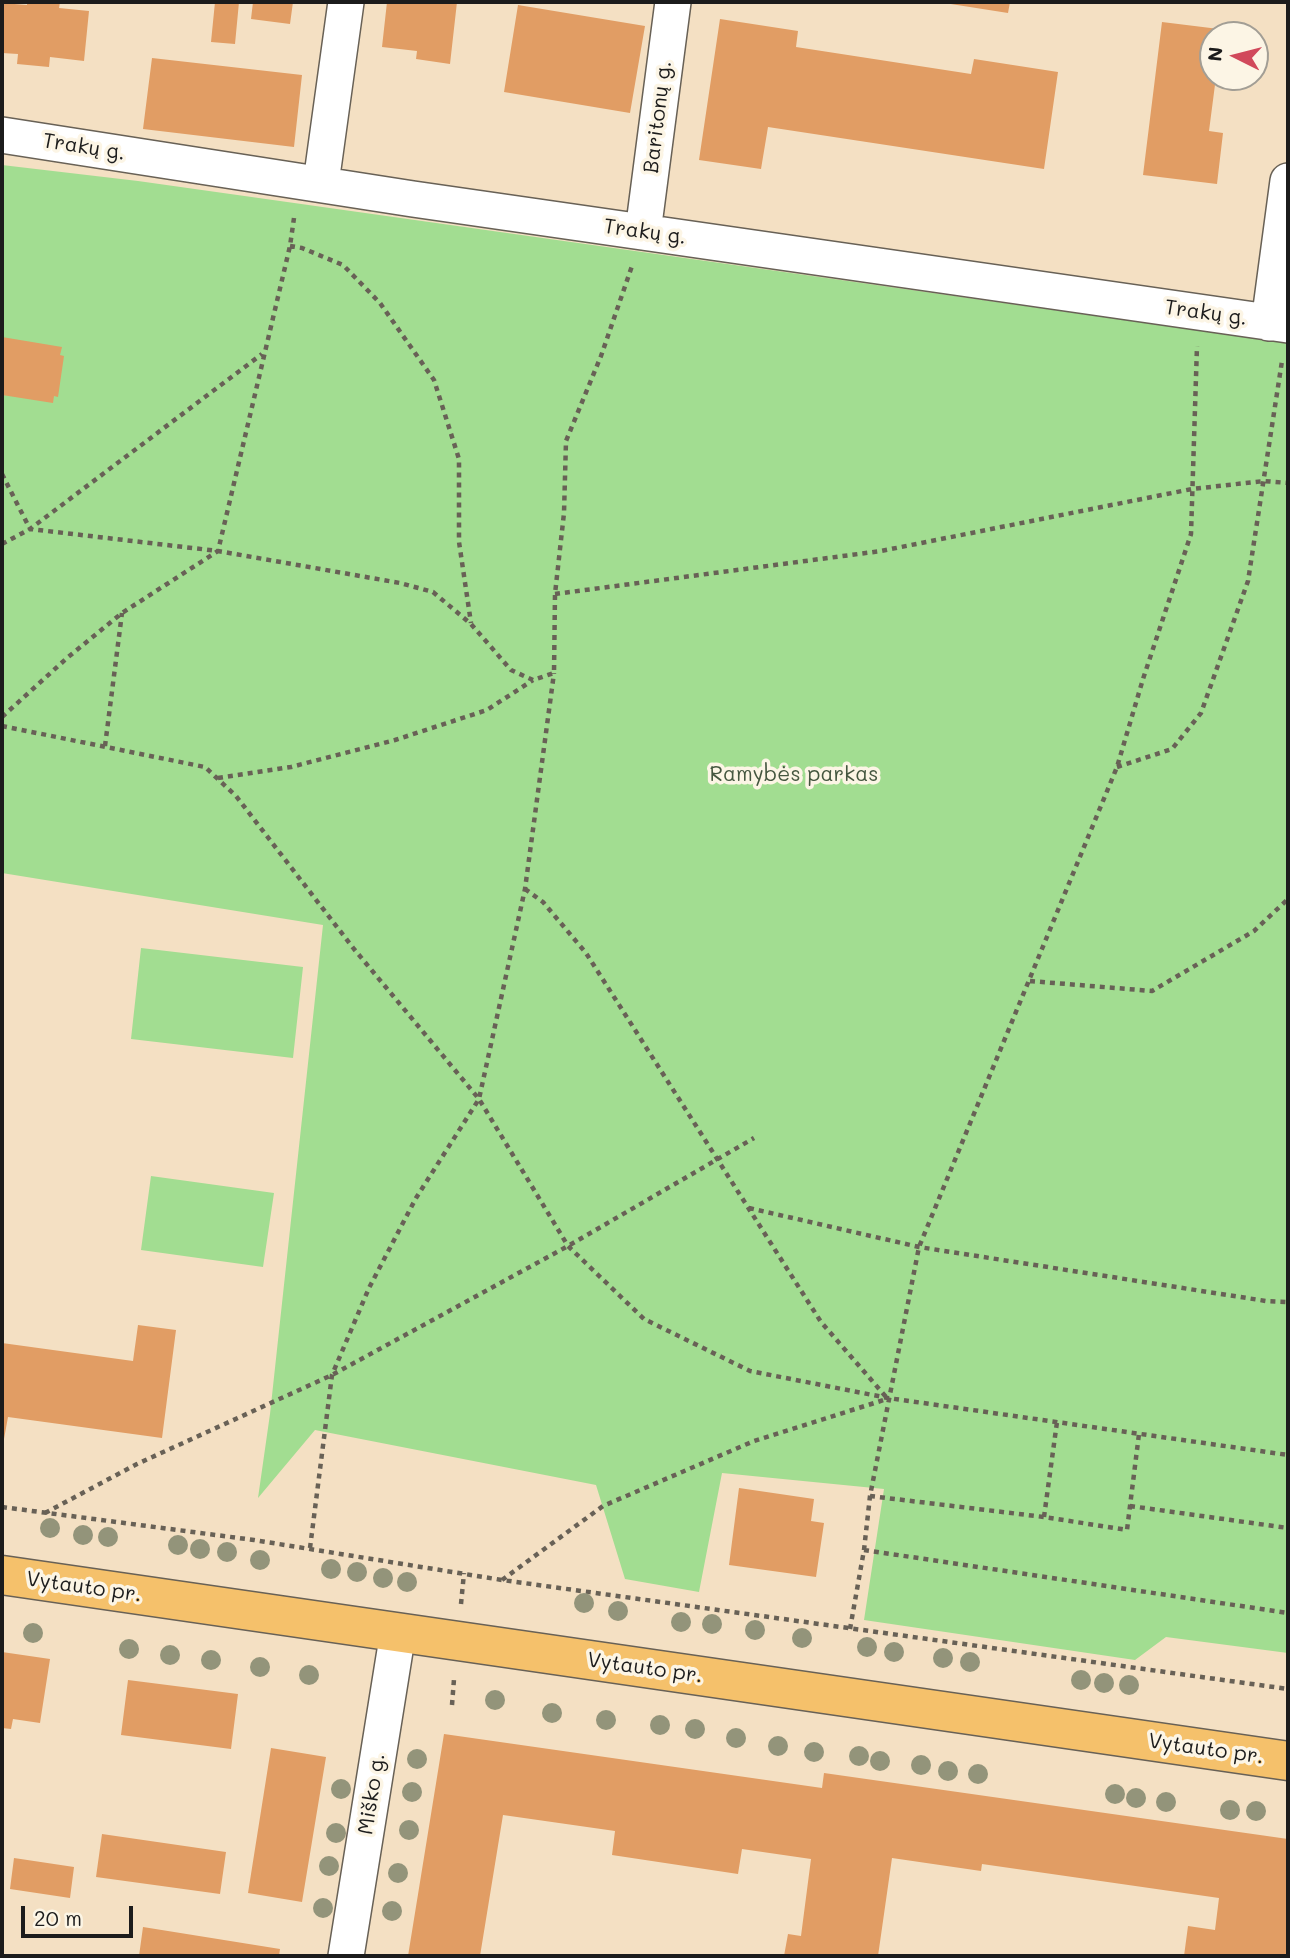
<!DOCTYPE html>
<meta charset="utf-8">
<style>
body{margin:0}
#map{position:relative;width:1290px;height:1958px;overflow:hidden;background:#f4e0c3;font-family:Mali,sans-serif}
canvas{display:block}
.frame{position:absolute;inset:0;border:4px solid #1c1c1c;pointer-events:none}
.north{position:absolute;left:1199px;top:21px;width:70px;height:70px;box-sizing:border-box;background:#fcf5e5;border:2px solid #a29e95;border-radius:50%;rotate:276deg;font-size:19px;font-weight:700;line-height:28px;text-align:center;color:#1c1c1c}
.north::after{content:'';display:block;margin:auto;width:24px;height:32px;background:#d1495b;clip-path:polygon(50% 0,100% 100%,50% 72%,0 100%)}
.scale{position:absolute;left:21px;top:1906px;width:112px;height:32px;box-sizing:border-box;border:4px solid #1c1c1c;border-top:0;padding-left:9px;font-size:21px;line-height:24px;white-space:nowrap;color:#1c1c1c;-webkit-text-stroke:5px #fcf5e5;paint-order:stroke}
</style>
<div id="map">
<canvas width="1290" height="1958"></canvas>
<div class="frame"></div>
<div class="north">N</div>
<div class="scale">20 m</div>
</div>
<script>
const ctx = document.querySelector('canvas').getContext('2d');
ctx.lineJoin = 'round';
function paint(path, color) { ctx.fillStyle = color; ctx.fill(path, 'evenodd'); }
function trace(path, color, width, dash) { ctx.strokeStyle = color; ctx.lineWidth = width; ctx.lineCap = dash ? 'butt' : 'round'; ctx.setLineDash(dash || []); ctx.stroke(path); }
function drawText(font, color, halo, rows, align = 'center') {
  ctx.font = font + ' Mali,sans-serif'; ctx.lineWidth = 7; ctx.setLineDash([]); ctx.textBaseline = 'middle'; ctx.strokeStyle = halo; ctx.fillStyle = color; for (const [text, x, y, turn = 0] of rows) {
    ctx.save(); ctx.translate(x, y); ctx.rotate((+turn || 0) * Math.PI / 180); ctx.textAlign = isNaN(turn) ? turn : align; if (halo) ctx.strokeText(text, 0, 0); ctx.fillText(text, 0, 0); ctx.restore();
  }
}
paint(new Path2D(`
 M 2,165 L 138,181 L 1288,343 L 1288,1653 L 1166,1637 L 1135,1660 L 864,1620 L 884,1489 L 722,1473 L 699,1592 L 625,1579 L 596,1485 L 315,1430 L 258,1498 L 270,1414 L 323,925 L 2,873 Z
 M 141,948 L 303,967 L 293,1058 L 131,1039 Z
 M 151,1176 L 274,1193 L 263,1267 L 141,1250 Z`), '#a2dd91');
paint(new Path2D(`
 M 27,2 L 60,2 L 59,8 L 89,11 L 84,61 L 50,57 L 49,67 L 17,64 L 18,54 L 2,53 L 2,3 L 27,5 Z
 M 215,2 L 239,2 L 235,44 L 211,42 Z
 M 253,2 L 293,2 L 290,24 L 251,19 Z
 M 387,2 L 457,2 L 450,64 L 416,59 L 417,51 L 382,47 Z
 M 938,2 L 1010,2 L 1008,13 Z
 M 518,5 L 645,26 L 630,113 L 504,92 Z
 M 720,19 L 798,31 L 796,47 L 971,74 L 974,59 L 1058,72 L 1044,169 L 768,127 L 761,169 L 699,160 Z
 M 1162,22 L 1235,31 L 1235,35 L 1213,35 L 1213,77 L 1216,77 L 1209,131 L 1223,133 L 1217,184 L 1143,175 Z
 M 152,58 L 302,75 L 294,147 L 143,129 Z
 M 2,337 L 62,347 L 60,355 L 64,356 L 58,397 L 54,396 L 53,403 L 2,395 Z
 M 138,1325 L 176,1330 L 162,1438 L 8,1417 L 2,1450 L 2,1343 L 133,1361 Z
 M 739,1488 L 814,1499 L 811,1521 L 824,1523 L 816,1577 L 729,1565 Z
 M 2,1652 L 50,1659 L 40,1723 L 13,1719 L 11,1729 L 2,1728 Z
 M 128,1680 L 238,1694 L 231,1749 L 121,1735 Z
 M 444,1734 L 822,1788 L 824,1773 L 1288,1839 L 1288,1956 L 1184,1956 L 1188,1926 L 1215,1930 L 1219,1898 L 982,1864 L 981,1871 L 892,1858 L 878,1956 L 784,1956 L 788,1934 L 801,1936 L 811,1859 L 742,1849 L 738,1874 L 612,1855 L 615,1831 L 503,1815 L 480,1956 L 408,1956 Z
 M 271,1748 L 326,1757 L 302,1902 L 248,1893 Z
 M 102,1834 L 226,1852 L 220,1894 L 96,1877 Z
 M 14,1858 L 74,1867 L 70,1898 L 10,1889 Z
 M 143,1927 L 280,1949 L 279,1956 L 139,1956 Z`), '#e19d64');
const minor = new Path2D(`
 M 2,135 L 413,199 L 1288,325
 M 321,183 L 346,2
 M 643,232 L 673,2
 M 1269,323 L 1288,181
 M 346,1956 L 398,1632`);
const primary = new Path2D(`
 M 2,1575 L 1288,1761`);
trace(minor, '#686156', 38);
trace(primary, '#686156', 41);
trace(new Path2D(`
 M 290,246 L 302,248 L 343,265 L 380,303 L 434,380 L 459,459 L 459,542 L 471,623
 M 2,474 L 30,529 L 262,354
 M 2,544 L 30,529 L 218,551 L 400,583 L 433,592 L 471,624 L 511,670 L 533,680 L 554,673 L 555,594 L 564,513 L 566,441 L 601,356 L 632,266
 M 555,594 L 881,551 L 1192,489 L 1264,481 L 1288,483
 M 2,717 L 67,658 L 122,613 L 218,551 L 290,246 L 294,218
 M 2,726 L 205,767 L 236,796 L 354,949 L 479,1099 L 568,1246 L 644,1319 L 750,1371 L 888,1398 L 1288,1455
 M 105,746 L 122,613
 M 1117,767 L 1172,749 L 1201,713 L 1248,581 L 1282,361
 M 218,778 L 291,767 L 395,740 L 487,710 L 533,680
 M 525,889 L 543,902 L 586,953 L 821,1322 L 887,1398
 M 1030,981 L 1152,991 L 1254,931 L 1288,899
 M 749,1208 L 919,1247 L 1266,1301 L 1288,1302
 M 870,1496 L 1044,1517 L 1127,1530 L 1139,1434
 M 1130,1506 L 1288,1528
 M 2,1507 L 254,1540 L 502,1580 L 1288,1689
 M 45,1513 L 137,1464 L 332,1375 L 568,1246 L 754,1138
 M 1044,1517 L 1057,1422
 M 310,1548 L 332,1375 L 369,1288 L 416,1198 L 479,1099 L 525,889 L 554,673
 M 864,1550 L 1288,1613
 M 502,1580 L 603,1506 L 754,1441 L 887,1399
 M 461,1604 L 464,1573
 M 850,1629 L 864,1550 L 870,1496 L 919,1247 L 1117,767 L 1143,679 L 1191,534 L 1197,346
 M 452,1705 L 454,1679`), '#686156', 4.5, [5, 5]);
trace(minor, '#fff', 35);
trace(primary, '#f5c16b', 38);
ctx.fillStyle = '#93947a';
for (const [x, y] of [
 [50,1528],
 [83,1535],
 [108,1537],
 [178,1545],
 [200,1549],
 [227,1552],
 [260,1560],
 [331,1569],
 [357,1572],
 [383,1578],
 [407,1582],
 [584,1603],
 [618,1611],
 [681,1622],
 [712,1624],
 [755,1630],
 [33,1633],
 [802,1638],
 [867,1647],
 [129,1649],
 [894,1652],
 [170,1655],
 [943,1658],
 [211,1660],
 [970,1662],
 [260,1667],
 [309,1675],
 [1081,1680],
 [1104,1683],
 [1129,1685],
 [495,1700],
 [552,1713],
 [606,1720],
 [660,1725],
 [695,1729],
 [736,1738],
 [778,1746],
 [814,1752],
 [859,1756],
 [417,1759],
 [880,1761],
 [921,1765],
 [948,1771],
 [978,1774],
 [341,1789],
 [412,1792],
 [1115,1794],
 [1136,1798],
 [1166,1802],
 [1230,1810],
 [1256,1811],
 [409,1830],
 [336,1833],
 [329,1866],
 [398,1873],
 [323,1908],
 [392,1911]
]) { ctx.beginPath(); ctx.arc(x, y, 10, 0, 2 * Math.PI); ctx.fill(); }
drawText('21px', '#1c1c1c', '#fcf5e5', [
 ["Baritonų g.",658,117,-83],
 ["Trakų g.",84,147,9],
 ["Trakų g.",645,232,8],
 ["Trakų g.",1206,313,8],
 ["Vytauto pr.",84,1587,8],
 ["Vytauto pr.",645,1668,8],
 ["Vytauto pr.",1206,1749,8],
 ["Miško g.",372,1794,-81]
]);
drawText('21px', '#44563f', '#fcf5e5', [
 ["Ramybės parkas",794,775]
]);
</script>
